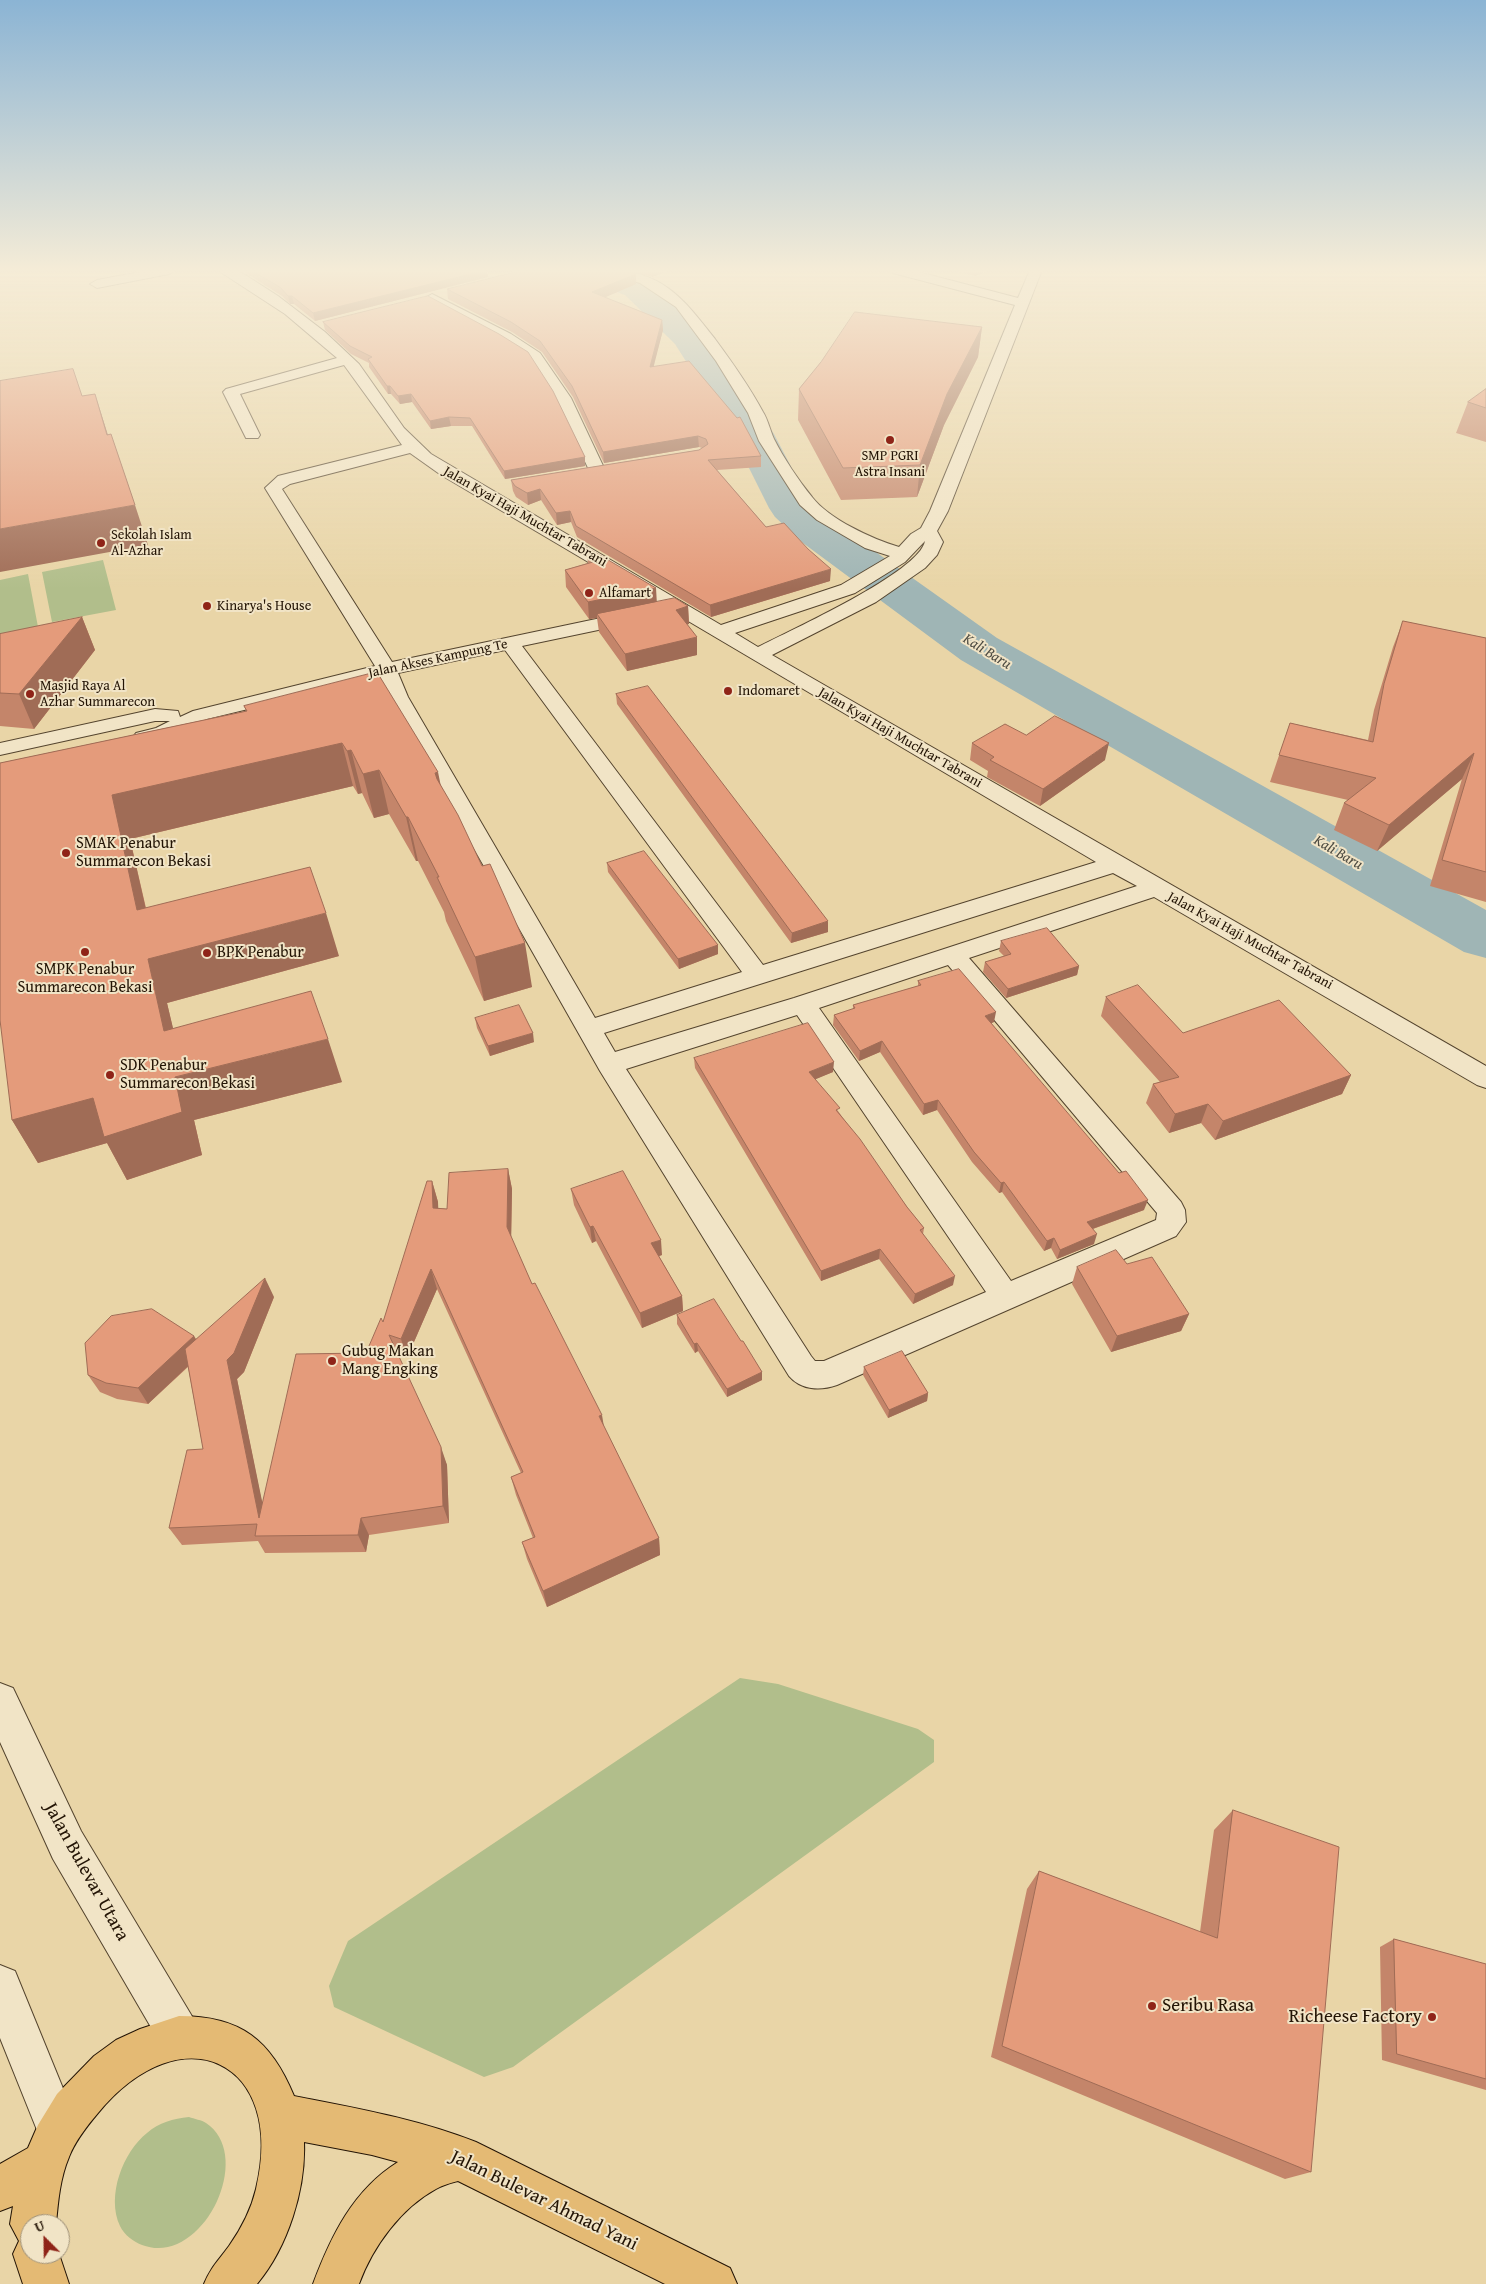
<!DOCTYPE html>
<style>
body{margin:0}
#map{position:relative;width:1486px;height:2284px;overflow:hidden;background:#e9d5a7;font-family:"Gentium Book Plus",serif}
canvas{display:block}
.north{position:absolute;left:20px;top:2214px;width:50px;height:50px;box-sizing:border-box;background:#f1e4c6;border:1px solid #9f9179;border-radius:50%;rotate:337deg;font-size:14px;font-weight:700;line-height:20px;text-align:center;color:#231405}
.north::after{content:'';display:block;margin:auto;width:18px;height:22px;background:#8f2418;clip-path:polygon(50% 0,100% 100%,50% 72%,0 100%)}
</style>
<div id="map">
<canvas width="1486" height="2284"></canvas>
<div class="north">U</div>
</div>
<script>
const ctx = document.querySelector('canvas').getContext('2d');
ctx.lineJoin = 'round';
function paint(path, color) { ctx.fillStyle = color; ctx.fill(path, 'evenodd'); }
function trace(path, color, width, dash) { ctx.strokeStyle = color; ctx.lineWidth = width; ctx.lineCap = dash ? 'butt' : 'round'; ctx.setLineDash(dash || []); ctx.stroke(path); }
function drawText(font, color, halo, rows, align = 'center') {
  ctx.font = font + ' "Gentium Book Plus",serif'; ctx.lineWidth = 4; ctx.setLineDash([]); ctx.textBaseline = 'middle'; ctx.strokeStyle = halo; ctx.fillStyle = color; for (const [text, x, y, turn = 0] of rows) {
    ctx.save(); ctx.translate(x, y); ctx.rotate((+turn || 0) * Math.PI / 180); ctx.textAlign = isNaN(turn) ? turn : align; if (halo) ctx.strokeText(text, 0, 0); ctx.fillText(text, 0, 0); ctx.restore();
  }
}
paint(new Path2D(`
 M 103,560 L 116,610 L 52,622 L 42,572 Z
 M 28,574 L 38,627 L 0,634 L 0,580 Z
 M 740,1678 L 778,1684 L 918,1729 L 934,1740 L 934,1762 L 513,2067 L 484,2077 L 334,2007 L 329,1986 L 348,1941 Z
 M 189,2117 C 194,2119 202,2120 206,2123 C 256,2156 202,2268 142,2245 C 134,2242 124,2235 120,2226 C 106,2196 123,2152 147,2133 C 159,2122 173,2119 189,2117 Z`), '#b1be8b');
paint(new Path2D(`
 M 562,270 L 620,270 L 649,281 L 702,329 L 774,434 L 809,501 L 835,523 L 997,638 L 1486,910 L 1486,958 L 1464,952 L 961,660 L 803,543 L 775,517 L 769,508 L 732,434 L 675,344 L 625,295 L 587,281 L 567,277 Z`), '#9fb5b5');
const minor = new Path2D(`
 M 151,270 L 176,270 L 169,274 L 97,288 L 90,284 L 97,280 Z
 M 221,270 L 236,270 L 247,276 L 278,296 L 325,332 L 359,364 L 404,428 L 431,454 L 721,625 L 841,585 L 890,556 L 865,548 L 817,520 L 800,505 L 759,441 L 748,413 L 716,361 L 676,307 L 640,283 L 607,273 L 606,270 C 662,270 683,298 715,339 C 732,362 749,386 763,412 C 768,420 770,430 774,439 C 783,457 799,481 812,497 C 829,519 872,539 899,547 L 911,534 L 921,528 L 930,511 L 1015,305 L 893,273 L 891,270 L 911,270 L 1018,298 L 1030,270 L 1042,270 L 948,511 L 937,531 L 943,542 L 937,555 L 925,568 L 876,602 L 772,655 L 1486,1066 L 1486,1088 L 1477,1085 L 1154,897 L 969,958 L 1181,1202 L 1185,1210 L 1186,1222 L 1176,1236 L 837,1385 C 820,1391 801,1390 789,1376 L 600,1071 L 388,697 L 380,677 L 207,719 L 169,737 L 143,743 L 136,741 L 133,737 L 136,733 L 156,728 L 170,721 L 155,721 L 0,755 L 0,743 L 155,709 L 178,711 L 180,717 L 193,711 L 375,666 L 265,488 L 278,476 L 402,445 L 344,365 L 240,394 L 260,435 L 258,438 L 246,438 L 223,392 L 226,389 L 337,358 L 285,314 L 222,273 ZM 410,453 L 441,475 L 1096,862 L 763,965 L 522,646 L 641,621 L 643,617 L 641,613 L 634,611 L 392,662 L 282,489 L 290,484 ZM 925,541 C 920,572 789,631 758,647 L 735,633 L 855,593 L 905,562 ZM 505,650 L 742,972 L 595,1018 L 408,697 L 398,673 ZM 1113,873 L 1137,886 L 794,998 L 615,1052 L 604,1033 ZM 948,965 L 1157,1213 L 1156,1220 L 1011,1281 L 819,1008 ZM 797,1015 L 986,1292 L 824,1361 L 815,1361 L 811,1356 L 626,1069 Z
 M 432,294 L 511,334 L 540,353 L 571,398 L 605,470 L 603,473 L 591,473 L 589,470 L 555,398 L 530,359 L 501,340 L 427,301 L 425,298 Z
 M 0,1683 L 13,1688 L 81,1831 L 196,2023 L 202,2038 L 196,2053 L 181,2059 L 166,2053 L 53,1859 L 0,1742 Z
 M 0,1965 L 15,1971 L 80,2130 L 73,2145 L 58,2152 L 43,2145 L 0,2038 Z`);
const major = new Path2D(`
 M 179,2016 C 241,2016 271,2040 294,2096 C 355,2108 418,2119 476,2142 L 730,2268 L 737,2284 L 665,2284 L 458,2181 C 451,2183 443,2185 436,2189 C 401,2208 373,2246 359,2284 L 313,2284 C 331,2236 353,2190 398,2162 L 372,2155 L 304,2142 C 306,2189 288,2247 257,2284 L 204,2284 C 211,2267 218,2261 229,2246 C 241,2229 251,2210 256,2189 C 287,2061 182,2011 98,2113 C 87,2126 75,2141 69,2157 C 60,2178 58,2202 56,2224 L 30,2224 L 30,2254 L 59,2254 L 69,2284 L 23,2284 L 13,2254 L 19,2241 L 10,2224 L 13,2206 L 0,2211 L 0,2164 L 28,2148 L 38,2125 L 57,2094 L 94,2056 L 116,2040 L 140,2029 Z`);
trace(minor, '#54442e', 2);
trace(major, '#231405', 2);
paint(minor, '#f1e4c6');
paint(major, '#e4ba74');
paint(new Path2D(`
 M 241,270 L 487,270 L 488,277 L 315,321 L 294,304 L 290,304 L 282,296 Z
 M 626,270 L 670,270 L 652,277 Z
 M 954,270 L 989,270 L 975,276 Z
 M 636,284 L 605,297 L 662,320 L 663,330 L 653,366 L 761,456 L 761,467 L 717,470 L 766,527 L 830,581 L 711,617 L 577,537 L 571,522 L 557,525 L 541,500 L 528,505 L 516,497 L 513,491 L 511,480 L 699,450 L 702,448 L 699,447 L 604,463 L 573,397 L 542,352 L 512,332 L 448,299 L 447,289 Z
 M 323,322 L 585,457 L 585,466 L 505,479 L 472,426 L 451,426 L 431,429 L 412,402 L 400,404 L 391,394 L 388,394 L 369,367 L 369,363 L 351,354 L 325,330 Z
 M 982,327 L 978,357 L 944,425 L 917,497 L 841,500 L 798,420 L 799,389 L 821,362 Z
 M 1486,389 L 1486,442 L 1456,433 L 1468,402 Z
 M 586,547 L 657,602 L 688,606 L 689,624 L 687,624 L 697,655 L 627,671 L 599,632 L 597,618 L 589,619 L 566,587 L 565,570 L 588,563 Z
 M 82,617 L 95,650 L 34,729 L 0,726 L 0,634 Z
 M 1403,621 L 1486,638 L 1486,902 L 1430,886 L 1462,779 L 1377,851 L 1334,830 L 1344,803 L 1348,800 L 1270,782 L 1290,723 L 1368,740 L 1374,710 L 1393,647 Z
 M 377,672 L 441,786 L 532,987 L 484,1001 L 446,921 L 444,912 L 418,861 L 416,861 L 389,814 L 374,818 L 362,793 L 358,794 L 353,786 L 130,839 L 146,908 L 339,956 L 167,1003 L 173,1029 L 342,1082 L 194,1120 L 202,1155 L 127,1180 L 107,1143 L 38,1163 L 12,1120 L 0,763 L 246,711 L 244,706 Z
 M 616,694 L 828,932 L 791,943 L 617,704 Z
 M 1026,735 L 1105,760 L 1040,806 L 987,777 L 988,771 L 970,760 L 972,743 Z
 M 607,863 L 718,945 L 718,954 L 679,969 L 608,872 Z
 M 1001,941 L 1079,966 L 1077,975 L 1006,998 L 983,972 L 985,962 L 1004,956 L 999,951 Z
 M 918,981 L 994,1022 L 991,1023 L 1144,1210 L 1093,1229 L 1094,1244 L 1057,1259 L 1051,1248 L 1044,1251 L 1002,1192 L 999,1193 L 972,1162 L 937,1110 L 923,1115 L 880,1052 L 859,1061 L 833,1025 L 834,1015 L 853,1009 L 853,1005 L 918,986 Z
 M 1106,997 L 1183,1033 L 1351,1075 L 1342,1094 L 1215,1140 L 1201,1123 L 1169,1133 L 1146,1103 L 1153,1084 L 1160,1082 L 1101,1016 Z
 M 475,1018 L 534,1042 L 490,1056 L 477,1028 Z
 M 694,1058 L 833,1072 L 815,1079 L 907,1207 L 924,1228 L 923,1234 L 953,1285 L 913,1304 L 879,1259 L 821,1281 L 695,1068 Z
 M 508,1169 L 512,1189 L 511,1238 L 532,1284 L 659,1538 L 660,1555 L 547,1607 L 527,1559 L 522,1542 L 533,1538 L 516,1495 L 511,1477 L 521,1473 L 437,1289 L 407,1358 L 398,1355 L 447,1465 L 449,1523 L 369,1535 L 366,1552 L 265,1553 L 258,1541 L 182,1545 L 169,1528 L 203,1449 L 188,1367 L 148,1404 L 117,1399 L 100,1392 L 88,1375 L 194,1336 L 196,1339 L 274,1297 L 244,1372 L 237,1379 L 262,1503 L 366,1353 L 383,1322 L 432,1181 L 438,1202 L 438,1208 L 447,1209 Z
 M 571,1189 L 662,1255 L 659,1256 L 682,1296 L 683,1311 L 642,1328 L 596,1241 L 592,1243 L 574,1205 Z
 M 1127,1264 L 1189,1314 L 1181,1331 L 1111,1352 L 1072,1284 L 1077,1267 Z
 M 677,1315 L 741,1341 L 762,1372 L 762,1380 L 727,1397 L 698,1351 L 695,1353 L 677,1324 Z
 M 864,1367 L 928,1393 L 927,1401 L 888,1418 L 863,1375 Z
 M 1233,1810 L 1311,2172 L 1285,2179 L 991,2057 L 1027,1889 L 1039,1871 L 1200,1932 L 1214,1830 Z
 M 1394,1939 L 1486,1964 L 1486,2090 L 1382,2060 L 1380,1947 Z`), '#c4856a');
paint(new Path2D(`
 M 487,270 L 488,277 L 315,321 L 313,313 Z
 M 652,270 L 670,270 L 652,277 Z
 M 976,270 L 989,270 L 975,276 Z
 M 636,274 L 636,284 L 592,303 L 592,292 Z
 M 288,296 L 292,296 L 294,304 L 290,304 Z
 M 662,320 L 663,330 L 651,377 L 650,367 Z
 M 982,327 L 978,357 L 944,425 L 917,497 L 920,465 L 947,394 Z
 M 387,386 L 390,386 L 391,394 L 388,394 Z
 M 95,394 L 107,432 L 120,473 L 107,435 Z
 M 411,394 L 412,402 L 400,404 L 398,396 Z
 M 449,417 L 451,426 L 431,429 L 430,421 Z
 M 698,436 L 699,447 L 604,463 L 603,452 Z
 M 585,457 L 585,466 L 505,479 L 504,471 Z
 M 540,489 L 541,500 L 528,505 L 527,493 Z
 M 135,505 L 148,545 L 0,572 L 0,529 Z
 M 570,511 L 571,522 L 557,525 L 556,513 Z
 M 831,569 L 830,581 L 711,617 L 710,605 Z
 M 656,588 L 657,605 L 597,614 L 597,618 L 589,619 L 588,602 Z
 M 688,606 L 689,624 L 677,627 L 676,610 Z
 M 82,617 L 95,650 L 34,729 L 19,694 Z
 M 697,637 L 697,655 L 627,671 L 625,654 Z
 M 342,743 L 353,786 L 130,839 L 156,954 L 137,910 L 112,795 Z
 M 1109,743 L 1105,760 L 1040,806 L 1043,789 Z
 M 351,750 L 362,793 L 358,794 L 347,751 Z
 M 1474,753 L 1462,779 L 1377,851 L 1389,825 Z
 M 379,770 L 389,814 L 374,818 L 363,774 Z
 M 438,772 L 447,816 L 435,773 Z
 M 406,817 L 408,817 L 418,861 L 416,861 Z
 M 326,913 L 339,956 L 167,1003 L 184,1074 L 164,1031 L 148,959 Z
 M 828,921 L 828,932 L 791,943 L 792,933 Z
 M 525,943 L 532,987 L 484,1001 L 475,957 Z
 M 718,945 L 718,954 L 679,969 L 678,959 Z
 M 1079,966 L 1077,975 L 1006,998 L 1008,989 Z
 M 996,1012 L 994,1022 L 983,1027 L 985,1016 Z
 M 533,1033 L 534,1042 L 490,1056 L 488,1046 Z
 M 328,1039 L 342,1082 L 194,1120 L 202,1155 L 127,1180 L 107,1143 L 38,1163 L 12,1120 L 93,1098 Z
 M 882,1041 L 880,1052 L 859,1061 L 860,1051 Z
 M 834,1062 L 833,1072 L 809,1082 L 809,1072 Z
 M 1351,1075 L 1342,1094 L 1215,1140 L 1223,1121 Z
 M 938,1100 L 937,1110 L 923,1115 L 924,1104 Z
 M 1208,1104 L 1201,1123 L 1169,1133 L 1175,1114 Z
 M 508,1169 L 512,1189 L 511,1247 L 507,1227 Z
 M 432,1181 L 438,1202 L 439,1228 L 433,1208 Z
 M 1004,1182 L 1002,1192 L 999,1193 L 1001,1183 Z
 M 1148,1200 L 1144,1210 L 1084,1232 L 1087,1222 Z
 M 593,1226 L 596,1241 L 592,1243 L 590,1227 Z
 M 1097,1234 L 1094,1244 L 1057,1259 L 1060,1250 Z
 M 1054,1238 L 1051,1248 L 1044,1251 L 1047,1241 Z
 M 661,1240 L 662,1255 L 653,1258 L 651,1243 Z
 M 880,1249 L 879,1259 L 821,1281 L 821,1271 Z
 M 431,1269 L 437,1289 L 407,1358 L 401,1339 Z
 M 955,1276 L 953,1285 L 913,1304 L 915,1294 Z
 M 265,1278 L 274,1297 L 244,1372 L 237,1379 L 269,1535 L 259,1518 L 227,1360 Z
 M 682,1296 L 683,1311 L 642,1328 L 640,1313 Z
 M 1189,1314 L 1181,1331 L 1111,1352 L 1117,1336 Z
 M 194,1336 L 203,1352 L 148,1404 L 138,1388 Z
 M 697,1343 L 698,1351 L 695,1353 L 694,1344 Z
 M 762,1372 L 762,1380 L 727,1397 L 727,1389 Z
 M 928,1393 L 927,1401 L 888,1418 L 889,1410 Z
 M 602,1415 L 605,1433 L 599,1416 Z
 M 441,1447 L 447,1465 L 449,1523 L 443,1506 Z
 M 361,1518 L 369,1535 L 366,1552 L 358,1535 Z
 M 659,1538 L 660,1555 L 547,1607 L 543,1591 Z`), '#a06c56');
const building = new Path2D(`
 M 251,270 L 487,270 L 313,313 L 292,296 L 288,296 L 281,288 Z
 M 518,270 L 621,270 L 636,274 L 592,292 L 662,320 L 650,367 L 689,361 L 737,418 L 740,417 L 761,456 L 708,460 L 766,527 L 784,523 L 808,549 L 831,569 L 710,605 L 576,526 L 570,511 L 556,513 L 540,489 L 527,493 L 515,486 L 511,480 L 699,450 L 708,444 L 706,439 L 698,436 L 603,452 L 572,386 L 540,341 L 511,322 L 447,289 L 515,272 Z
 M 428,296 L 499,334 L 528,352 L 553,391 L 585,457 L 504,471 L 470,418 L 449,417 L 430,421 L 411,394 L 398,396 L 390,386 L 387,386 L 368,359 L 372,357 L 350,346 L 323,322 Z
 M 855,312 L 982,327 L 947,394 L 920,465 L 843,468 L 799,389 L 821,362 Z
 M 73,369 L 82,396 L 95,394 L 107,435 L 111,434 L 135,505 L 0,529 L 0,381 Z
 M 1486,389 L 1486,408 L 1468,402 Z
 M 586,547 L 656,588 L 588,602 L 565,570 L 593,562 Z
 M 675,598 L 688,606 L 676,610 L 697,637 L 625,654 L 597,614 Z
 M 82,617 L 19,694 L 0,693 L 0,634 Z
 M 1403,621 L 1486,638 L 1486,872 L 1442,860 L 1474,753 L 1389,825 L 1344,803 L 1376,778 L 1279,755 L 1290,723 L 1373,742 L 1384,684 Z
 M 377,672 L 438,772 L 435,773 L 437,779 L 458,815 L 482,866 L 490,864 L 525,943 L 475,957 L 437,877 L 439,877 L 408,817 L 406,817 L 379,770 L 363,774 L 351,750 L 347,751 L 342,743 L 112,795 L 137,910 L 310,867 L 326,913 L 148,959 L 164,1031 L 311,991 L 328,1039 L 175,1077 L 182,1112 L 104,1137 L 93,1098 L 12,1120 L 0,1020 L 0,763 L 247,711 L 244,706 Z
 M 648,686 L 828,921 L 792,933 L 616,694 Z
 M 1055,716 L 1109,743 L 1043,789 L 990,760 L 994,757 L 972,743 L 1005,724 L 1026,735 Z
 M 644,851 L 718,945 L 678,959 L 607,863 Z
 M 1047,928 L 1079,966 L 1008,989 L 985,962 L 1011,954 L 1001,941 Z
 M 959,969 L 996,1012 L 985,1016 L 1119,1173 L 1126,1171 L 1148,1200 L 1087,1222 L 1097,1234 L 1060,1250 L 1054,1238 L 1047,1241 L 1004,1182 L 1001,1183 L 974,1152 L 938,1100 L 924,1104 L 882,1041 L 860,1051 L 834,1015 L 855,1008 L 853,1005 L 921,985 L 918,981 Z
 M 1138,985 L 1183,1033 L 1279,1000 L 1351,1075 L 1223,1121 L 1208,1104 L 1175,1114 L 1153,1084 L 1179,1077 L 1106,997 Z
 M 519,1005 L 533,1033 L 488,1046 L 475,1018 Z
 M 808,1023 L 834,1062 L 809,1072 L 840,1108 L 836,1110 L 860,1139 L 907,1207 L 924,1228 L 920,1230 L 955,1276 L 915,1294 L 880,1249 L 821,1271 L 694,1058 Z
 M 508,1169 L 507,1227 L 532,1284 L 535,1283 L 602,1415 L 599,1416 L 659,1538 L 543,1591 L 522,1542 L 535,1537 L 511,1477 L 523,1472 L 431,1269 L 401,1339 L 389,1335 L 441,1447 L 443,1506 L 361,1518 L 358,1535 L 255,1536 L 257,1524 L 169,1528 L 187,1450 L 203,1449 L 185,1349 L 265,1278 L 234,1353 L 227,1360 L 259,1518 L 296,1354 L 366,1353 L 381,1318 L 383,1322 L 427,1181 L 432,1181 L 433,1208 L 447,1209 L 449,1173 Z
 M 623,1171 L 661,1240 L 651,1243 L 682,1296 L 640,1313 L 593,1226 L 590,1227 L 571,1189 Z
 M 1116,1250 L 1127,1264 L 1152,1257 L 1189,1314 L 1117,1336 L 1077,1267 Z
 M 714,1299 L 741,1341 L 743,1341 L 762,1372 L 727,1389 L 697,1343 L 694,1344 L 677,1315 Z
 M 152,1309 L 194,1336 L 138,1388 L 106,1383 L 88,1375 L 85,1343 L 111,1316 Z
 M 902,1351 L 928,1393 L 889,1410 L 864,1367 Z
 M 1233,1810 L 1339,1847 L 1311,2172 L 1002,2046 L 1039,1871 L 1217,1938 Z
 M 1394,1939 L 1486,1964 L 1486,2079 L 1397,2054 Z`);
paint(building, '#e49b7b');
trace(building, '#a06c56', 1);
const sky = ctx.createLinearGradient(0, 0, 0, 589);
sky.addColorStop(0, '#8bb4d4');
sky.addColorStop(0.46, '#f5ecd7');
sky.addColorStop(1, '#f5ecd700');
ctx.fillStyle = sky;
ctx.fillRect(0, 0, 1486, 589);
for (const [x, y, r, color] of [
 [890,440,5,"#8f2418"],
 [101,543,5,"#8f2418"],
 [589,593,5,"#8f2418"],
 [207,606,5,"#8f2418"],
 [728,691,5,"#8f2418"],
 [30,694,5,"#8f2418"],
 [66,853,5,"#8f2418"],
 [85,952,5,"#8f2418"],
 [207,953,5,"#8f2418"],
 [110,1075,5,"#8f2418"],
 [332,1361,5,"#8f2418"],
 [1152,2006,5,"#8f2418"],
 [1432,2017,5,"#8f2418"]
]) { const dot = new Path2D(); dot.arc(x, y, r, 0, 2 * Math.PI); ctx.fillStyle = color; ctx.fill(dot); trace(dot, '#f1e4c6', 2); }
drawText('14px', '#231405', '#f1e4c6', [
 ["SMP PGRI",890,456,"center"],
 ["Astra Insani",890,472,"center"],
 ["Sekolah Islam",111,535],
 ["Al-Azhar",111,551],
 ["Alfamart",599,593],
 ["Kinarya's House",217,606],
 ["Masjid Raya Al",40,686],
 ["Azhar Summarecon",40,702],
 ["Indomaret",738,691]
], 'left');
drawText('14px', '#231405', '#f1e4c6', [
 ["Jalan Kyai Haji Muchtar Tabrani",525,517,30],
 ["Jalan Akses Kampung Te",438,659,-12],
 ["Jalan Kyai Haji Muchtar Tabrani",900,738,30],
 ["Jalan Kyai Haji Muchtar Tabrani",1250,941,29]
]);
drawText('italic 15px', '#4e4c43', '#f1e4c6', [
 ["Kali Baru",987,652,32],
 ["Kali Baru",1338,853,30]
]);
drawText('16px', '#231405', '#f1e4c6', [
 ["SMAK Penabur",76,844],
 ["Summarecon Bekasi",76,862],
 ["BPK Penabur",217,953],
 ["SMPK Penabur",85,970,"center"],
 ["Summarecon Bekasi",85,988,"center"],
 ["SDK Penabur",120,1066],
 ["Summarecon Bekasi",120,1084],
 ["Gubug Makan",342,1352],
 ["Mang Engking",342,1370]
], 'left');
drawText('19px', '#231405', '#f1e4c6', [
 ["Jalan Bulevar Utara",86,1872,61],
 ["Jalan Bulevar Ahmad Yani",544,2201,26]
]);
drawText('19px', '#231405', '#f1e4c6', [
 ["Seribu Rasa",1162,2006],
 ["Richeese Factory",1422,2017,"right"]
], 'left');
</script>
